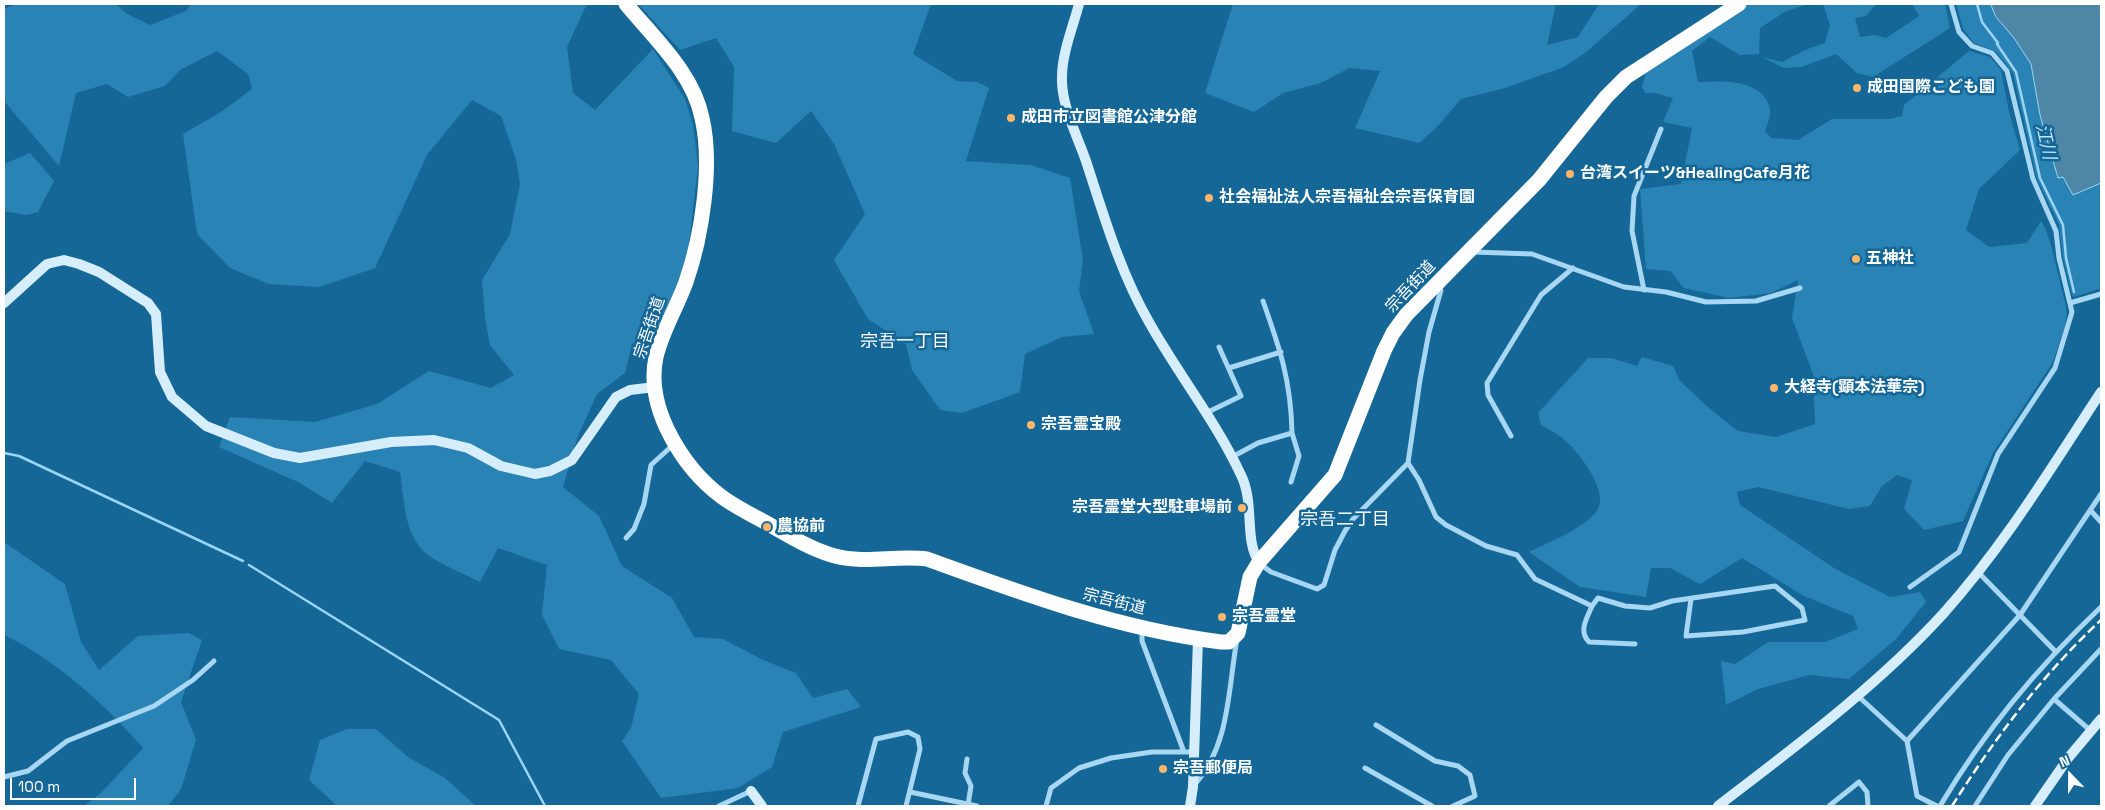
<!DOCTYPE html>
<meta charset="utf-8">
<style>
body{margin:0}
#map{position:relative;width:2105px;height:810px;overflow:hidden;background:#156797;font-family:"Space Grotesk",sans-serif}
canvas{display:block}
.frame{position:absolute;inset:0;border:5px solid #fff;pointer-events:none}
.north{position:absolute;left:2045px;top:750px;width:50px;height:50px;-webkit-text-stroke:4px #156797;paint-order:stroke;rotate:338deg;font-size:14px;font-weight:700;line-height:20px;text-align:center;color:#fff}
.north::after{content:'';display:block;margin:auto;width:18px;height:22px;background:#fff;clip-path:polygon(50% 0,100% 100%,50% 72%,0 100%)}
.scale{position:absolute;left:10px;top:778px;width:126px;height:22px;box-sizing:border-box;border:2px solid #fff;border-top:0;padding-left:6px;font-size:15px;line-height:18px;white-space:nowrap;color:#fff;-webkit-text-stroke:4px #156797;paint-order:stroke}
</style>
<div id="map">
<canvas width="2105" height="810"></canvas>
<div class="frame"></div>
<div class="north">N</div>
<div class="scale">100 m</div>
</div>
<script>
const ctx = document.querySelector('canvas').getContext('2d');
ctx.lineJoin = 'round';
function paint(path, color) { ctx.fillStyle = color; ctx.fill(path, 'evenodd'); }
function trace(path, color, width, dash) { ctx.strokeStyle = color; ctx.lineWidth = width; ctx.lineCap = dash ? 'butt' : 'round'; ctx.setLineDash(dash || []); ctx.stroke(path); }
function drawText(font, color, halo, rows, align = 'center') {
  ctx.font = font + ' "Space Grotesk","Noto Sans JP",sans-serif'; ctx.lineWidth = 5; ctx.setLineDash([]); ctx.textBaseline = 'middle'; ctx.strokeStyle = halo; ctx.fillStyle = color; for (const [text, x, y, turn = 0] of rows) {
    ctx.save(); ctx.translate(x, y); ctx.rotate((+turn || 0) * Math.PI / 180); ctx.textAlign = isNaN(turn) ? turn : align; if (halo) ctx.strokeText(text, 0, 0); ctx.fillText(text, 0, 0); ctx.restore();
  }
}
paint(new Path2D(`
 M 17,4 L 116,4 L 127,14 L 150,25 L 186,11 L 191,4 L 587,4 L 567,47 L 573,93 L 595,110 L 653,49 L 685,99 L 693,124 L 698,165 L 688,255 L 656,339 L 632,344 L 625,373 L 597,394 L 578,436 L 563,487 L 599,516 L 622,566 L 672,598 L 694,637 L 723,639 L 763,660 L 796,673 L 813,698 L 847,689 L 861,707 L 783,732 L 772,767 L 738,788 L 661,798 L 622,741 L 631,728 L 639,694 L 611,660 L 559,649 L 542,615 L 547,565 L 498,548 L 480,582 C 463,573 443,566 428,555 C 404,537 404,499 400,472 L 365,461 L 332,503 L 298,482 L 219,447 L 230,417 L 315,422 L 377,404 L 429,371 L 491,388 L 514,375 L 490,345 L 485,319 L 482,280 L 510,234 L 520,184 L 516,159 L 501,116 L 472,100 L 427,155 L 375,268 L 319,287 L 269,284 L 230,268 L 197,234 L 183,134 L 221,112 L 252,89 L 248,74 L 217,51 L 180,70 L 165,86 L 128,97 L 107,84 L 76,93 L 59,166 L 4,101 L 4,9 Z
 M 638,4 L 931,4 L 913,54 L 957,81 L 977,82 L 989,88 L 966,161 L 1031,165 L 1070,178 L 1083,260 L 1079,291 L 1094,334 L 1062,337 L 1025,354 L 1020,392 L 962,413 L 940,410 L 912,370 L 906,344 L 868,319 L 834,260 L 865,214 L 834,144 L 811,111 L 776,143 L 732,131 L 734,67 L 716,38 L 680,50 Z
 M 1233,4 L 1556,4 L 1547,45 L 1578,37 L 1599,4 L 1641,4 L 1585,53 L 1564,67 L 1502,89 L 1461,99 L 1435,129 L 1419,143 L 1355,128 L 1380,71 L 1349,68 L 1321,83 L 1283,93 L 1254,112 L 1205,93 Z
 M 1749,4 L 1809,4 L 1786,11 L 1760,28 L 1759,54 L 1740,55 L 1710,37 L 1692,51 L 1698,82 C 1722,81 1763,78 1770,109 C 1771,115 1767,126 1765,132 L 1772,138 L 1798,140 L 1832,119 L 1890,119 L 1902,116 L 1904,105 L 1969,51 L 1990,57 L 2001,70 L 2009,112 L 2020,150 L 1979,189 L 1966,230 L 1989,247 L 2027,243 L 2041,221 L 2046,230 L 2051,245 L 2065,303 L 2067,314 L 2065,326 L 2053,362 L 1993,453 L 1963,521 L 1924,530 L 1904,509 L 1912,480 L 1897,475 L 1882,486 L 1870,506 L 1849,509 L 1758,487 L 1737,492 L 1740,505 L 1834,568 L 1890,597 L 1920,592 L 1926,602 L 1896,639 L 1849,679 L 1809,675 L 1758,689 L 1726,705 L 1721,661 L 1735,664 L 1768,642 L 1825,642 L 1858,629 L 1853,616 L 1804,596 L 1742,558 L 1700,584 L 1670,568 L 1651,568 L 1646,597 L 1580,587 L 1529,552 C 1549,542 1586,528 1598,509 C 1609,490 1576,448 1561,437 C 1555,432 1547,429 1541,425 L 1538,413 L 1588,358 L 1611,358 L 1637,366 L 1642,357 L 1673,366 L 1680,381 L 1710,409 L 1738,431 L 1776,437 L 1815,424 L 1813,374 L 1792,318 L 1798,280 L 1771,293 L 1729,298 L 1684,288 L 1670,271 L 1646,269 L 1640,189 L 1681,184 L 1692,128 L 1663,122 L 1673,98 L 1655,93 L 1645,93 L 1642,87 L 1647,68 Z
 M 1823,4 L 1876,4 L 1866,16 L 1855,18 L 1860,37 L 1875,35 L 1886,38 L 1919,16 L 1912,4 L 1945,4 L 1950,28 L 1873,77 L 1857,73 L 1836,54 L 1802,67 L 1784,68 L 1762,57 L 1782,62 L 1805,50 L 1825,43 L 1830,25 Z
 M 1956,4 L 2101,4 L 2101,291 L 2098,289 L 2074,297 L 2072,295 L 2063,258 L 2059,225 L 2037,179 L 2013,73 L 1995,51 L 1974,43 L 1963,29 Z
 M 30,153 L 54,181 L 38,212 L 26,215 L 4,211 L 4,164 Z
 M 4,542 L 65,584 L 81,642 L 99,670 L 138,636 L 189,633 L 202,640 L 181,702 L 196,740 L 181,789 L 168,806 L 84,806 L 101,793 L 143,748 C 106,705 55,659 4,635 Z
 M 347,729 L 376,729 L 408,757 L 445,778 L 476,806 L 337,806 L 309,780 L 320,740 Z`), '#2983b5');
const water = new Path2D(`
 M 1991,4 L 2101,4 L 2101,183 L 2073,195 L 2063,177 L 2058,178 L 2040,115 L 2031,64 L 2014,38 L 1996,17 Z`);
paint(water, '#4e86a6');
trace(water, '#9ad6f4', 1);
trace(new Path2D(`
 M 1977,4 L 1982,22 L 1998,43 L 1997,44 L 2016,72 L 2040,178 L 2063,225 L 2066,258 L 2074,292
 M 4,453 L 19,456 L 243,561
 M 249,565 L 499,720 L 545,806`), '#9ad6f4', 2.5);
trace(new Path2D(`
 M 1473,252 L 1532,254 L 1624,287 L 1666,292 L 1706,302 L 1756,301 L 1800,288
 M 1644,290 L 1632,231 L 1634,196 L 1661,129
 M 2070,303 L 2101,294
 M 1229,368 L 1281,352
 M 1206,413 L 1241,396 L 1219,347
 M 1511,436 L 1488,395 L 1487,383 L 1541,295 L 1573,268
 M 1232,457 L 1258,443 L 1292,433 C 1291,381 1280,349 1263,301
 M 1408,463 L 1419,480 L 1436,517 L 1446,525 L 1486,546 L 1517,555 L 1535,579 L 1592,606 L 1598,598 L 1625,606 L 1650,608 L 1672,601 L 1775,586 L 1802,608 L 1805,620 L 1743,632 L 1686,636 L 1691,599
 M 1291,482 L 1299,456 L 1292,433
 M 2091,511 L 2101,522
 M 626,538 L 634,529 L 644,504 L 651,465 L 673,445
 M 1259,563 L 1271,572 L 1317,589 L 1324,585 L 1335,550 L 1345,531 L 1353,519 L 1408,463 L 1420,380 L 1429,332 L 1441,290 L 1439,286
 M 1978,572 L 2055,651
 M 1910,587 L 1959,552 L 1998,454 L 2055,368 L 2072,312 L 2059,258 L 2056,231 L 2033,179 L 2007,71 L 1992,53 L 1972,46 L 1959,32 L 1951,4
 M 1592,606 C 1587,618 1578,631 1589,642 L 1635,644
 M 1142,631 L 1142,641 L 1184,752
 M 1858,696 L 1907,741 L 1917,796 L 1937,806
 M 2054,699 L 2091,731
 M 1376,725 L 1435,761 L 1458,766 L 1470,775 L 1475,796 L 1453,806
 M 1907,741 L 2020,615 L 2101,494
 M 967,759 L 965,773 L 971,786 L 968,805
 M 1365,768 L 1432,806
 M 4,777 L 28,771 L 67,741 L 154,706 L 193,680 L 214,661
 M 1195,784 C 1230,745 1228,689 1237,639
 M 910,792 L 977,806
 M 719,806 L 751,791
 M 858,806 L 876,739 L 908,732 L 918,737 L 920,749 L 906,806
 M 1046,806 L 1051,788 L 1079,768 L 1111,758 L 1152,752 L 1193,752
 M 1829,806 L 1859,782 L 1867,792 L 1868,806
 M 1940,806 C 1986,729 2036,669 2101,607
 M 1975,806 L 2008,755 L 2054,699 L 2101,649`), '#a7d7f2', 5);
trace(new Path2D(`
 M 1079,4 C 1073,27 1062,53 1062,77 C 1061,105 1077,135 1086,161 C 1104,216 1120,272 1149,322 C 1178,374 1216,421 1241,475 C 1255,503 1244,541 1259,562
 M 4,303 L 47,264 L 64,260 L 79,264 L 99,272 L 148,303 L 156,314 L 160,372 L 172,397 L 206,426 L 274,453 L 300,458 L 391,442 L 434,440 L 468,448 L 501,466 L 535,474 L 550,471 L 572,460 L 616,397 L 630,390 L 655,387
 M 751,791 L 762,806
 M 1190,806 L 1193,787 L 1198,639
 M 1718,806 C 1796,746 1876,687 1943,614 C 2004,546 2051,468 2101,392
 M 2035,806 L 2069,757 L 2101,719`), '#d6eefc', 10);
trace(new Path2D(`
 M 626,4 C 654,38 693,73 702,118 C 713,165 702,236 686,282 C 677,307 662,331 656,357 C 645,408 683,468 722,497 C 737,508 756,517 772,526 C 791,537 813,550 835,556 C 866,564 896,555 927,559 C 1023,594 1119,629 1221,642 L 1229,642 L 1238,633 L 1250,577 L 1259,562 L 1335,475 L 1384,351 L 1393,333 L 1406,315 L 1539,180 L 1606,97 L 1626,77 L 1739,4`), '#fff', 15);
trace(new Path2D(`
 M 1952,806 C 1995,738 2042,675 2101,620`), '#fff', 2.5, [9, 4]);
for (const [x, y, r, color] of [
 [1857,88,5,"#ffb668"],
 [1011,118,5,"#ffb668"],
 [1570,174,5,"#ffb668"],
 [1209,198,5,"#ffb668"],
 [1856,259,5,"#ffb668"],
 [1774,388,5,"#ffb668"],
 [1031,425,5,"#ffb668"],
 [1242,508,5,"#ffb668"],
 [767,527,5,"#ffb668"],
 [1222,617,5,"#ffb668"],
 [1163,769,5,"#ffb668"]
]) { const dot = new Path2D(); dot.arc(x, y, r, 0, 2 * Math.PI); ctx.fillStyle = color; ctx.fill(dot); trace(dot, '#156797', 2); }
drawText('bold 16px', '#fff', '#156797', [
 ["成田国際こども園",1867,88],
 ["成田市立図書館公津分館",1021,118],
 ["台湾スイーツ&HealingCafe月花",1580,174],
 ["社会福祉法人宗吾福祉会宗吾保育園",1219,198],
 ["五神社",1866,259],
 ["大経寺(顕本法華宗)",1784,388],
 ["宗吾霊宝殿",1041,425],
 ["宗吾霊堂大型駐車場前",1232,508,"right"],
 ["農協前",777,527],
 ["宗吾霊堂",1232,617],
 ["宗吾郵便局",1173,769]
], 'left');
drawText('16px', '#fff', '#156797', [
 ["宗吾街道",1411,287,-47],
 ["宗吾街道",650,328,-71],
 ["宗吾街道",1114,602,14]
]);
drawText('italic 18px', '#bce3f9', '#156797', [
 ["江川",2045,142,77]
]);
drawText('18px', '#fff', '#156797', [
 ["宗吾一丁目",905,342],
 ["宗吾二丁目",1345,520]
]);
</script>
